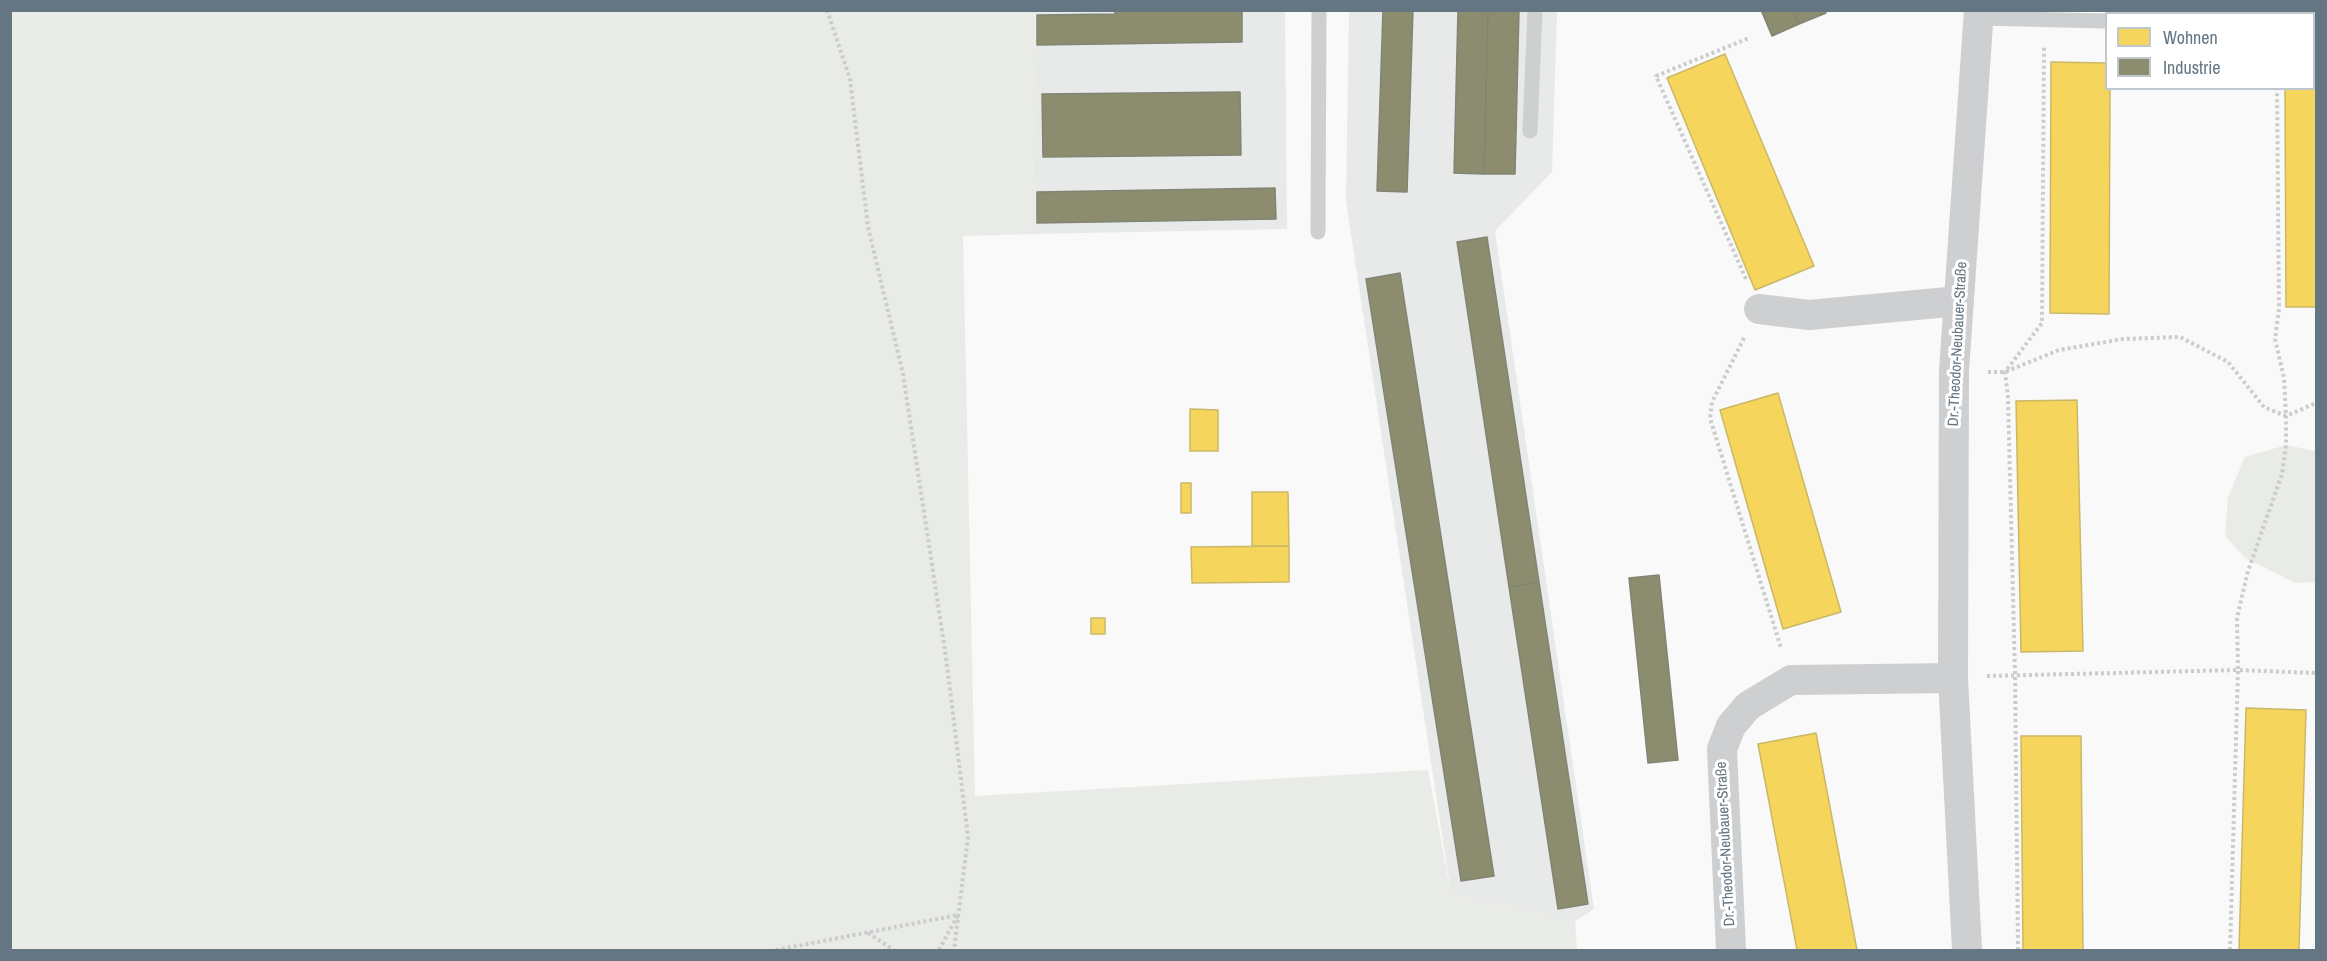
<!DOCTYPE html>
<meta charset="utf-8">
<style>
body{margin:0}
#map{position:relative;width:2327px;height:961px;overflow:hidden;background:#f9f9f9;font-family:"Archivo Narrow",sans-serif}
canvas{display:block}
.frame{position:absolute;inset:0;border:12px solid #657683;pointer-events:none}
.legend{position:absolute;left:2105px;top:12px;width:210px;height:78px;box-sizing:border-box;background:#fff;border:2px solid #c1c8cd;margin:0;padding:8px 10px;list-style:none;font-size:18px;color:#657683}
.legend li{display:flex;align-items:center;gap:12px;height:30px}
.legend b{width:30px;border:2px solid #c1c8cd}
</style>
<div id="map">
<canvas width="2327" height="961"></canvas>
<div class="frame"></div>
<ul class="legend">
<li><b style="height:16px;background:#f6d55c"></b>Wohnen</li>
<li><b style="height:16px;background:#8c8c6e"></b>Industrie</li>
</ul>
</div>
<script>
const ctx = document.querySelector('canvas').getContext('2d');
ctx.lineJoin = 'round';
function paint(path, color) { ctx.fillStyle = color; ctx.fill(path, 'evenodd'); }
function trace(path, color, width, dash) { ctx.strokeStyle = color; ctx.lineWidth = width; ctx.lineCap = dash ? 'butt' : 'round'; ctx.setLineDash(dash || []); ctx.stroke(path); }
function drawText(font, color, halo, rows, align = 'center') {
  ctx.font = font + ' "Archivo Narrow",sans-serif'; ctx.lineWidth = 6; ctx.setLineDash([]); ctx.textBaseline = 'middle'; ctx.strokeStyle = halo; ctx.fillStyle = color; for (const [text, x, y, turn = 0] of rows) {
    ctx.save(); ctx.translate(x, y); ctx.rotate((+turn || 0) * Math.PI / 180); ctx.textAlign = isNaN(turn) ? turn : align; if (halo) ctx.strokeText(text, 0, 0); ctx.fillText(text, 0, 0); ctx.restore();
  }
}
paint(new Path2D(`
 M 1036,11 L 1285,11 L 1287,229 L 1031,234 Z
 M 1349,11 L 1557,11 L 1552,172 L 1495,231 L 1594,909 L 1575,921 L 1451,894 L 1346,201 Z`), '#e8e9e9');
paint(new Path2D(`
 M 10,11 L 1036,11 L 1031,234 L 963,236 L 975,796 L 1428,770 L 1451,894 L 1575,921 L 1577,950 L 11,950 Z
 M 2286,445 L 2316,451 L 2316,582 L 2295,583 L 2245,558 L 2225,536 L 2228,497 L 2245,457 Z`), '#e8ebe6');
const homes = new Path2D(`
 M 2314,51 L 2316,51 L 2316,307 L 2286,307 L 2285,88 L 2314,88 Z
 M 1725,54 L 1814,266 L 1755,290 L 1667,78 Z
 M 2051,62 L 2106,63 L 2106,88 L 2110,88 L 2109,314 L 2050,313 Z
 M 1778,393 L 1841,612 L 1783,629 L 1720,410 Z
 M 2077,400 L 2083,651 L 2021,652 L 2016,401 Z
 M 1190,409 L 1218,410 L 1218,451 L 1190,451 Z
 M 1181,483 L 1191,483 L 1191,513 L 1181,513 Z
 M 1252,492 L 1288,492 L 1289,546 L 1252,546 Z
 M 1289,546 L 1289,582 L 1192,583 L 1191,547 Z
 M 1091,618 L 1105,618 L 1105,634 L 1091,634 Z
 M 2246,708 L 2306,710 L 2299,950 L 2239,950 Z
 M 1816,733 L 1857,950 L 1797,950 L 1791,918 L 1758,744 Z
 M 2021,736 L 2081,736 L 2083,950 L 2023,950 Z`);
paint(homes, '#f6d55c');
trace(homes, '#cab868', 1.5);
const industry = new Path2D(`
 M 1115,10 L 1242,10 L 1242,42 L 1037,45 L 1037,15 L 1115,14 Z
 M 1383,10 L 1413,10 L 1407,192 L 1377,191 Z
 M 1458,10 L 1488,10 L 1484,174 L 1454,173 Z
 M 1488,10 L 1519,10 L 1515,174 L 1484,174 Z
 M 1761,10 L 1793,10 L 1799,24 L 1772,36 Z
 M 1793,10 L 1825,10 L 1826,13 L 1799,24 Z
 M 1240,92 L 1241,155 L 1043,157 L 1042,94 Z
 M 1275,188 L 1276,219 L 1037,223 L 1037,192 Z
 M 1487,237 L 1539,582 L 1509,587 L 1457,242 Z
 M 1400,273 L 1494,876 L 1461,881 L 1366,279 Z
 M 1659,575 L 1678,760 L 1648,763 L 1629,578 Z
 M 1539,582 L 1588,904 L 1558,909 L 1509,587 Z`);
paint(industry, '#8c8c6e');
trace(industry, '#808574', 1.5);
trace(new Path2D(`
 M 827,10 L 850,79 L 868,227 L 903,374 L 946,657 L 968,837 L 954,950
 M 10,11 L 12,10
 M 1746,279 L 1656,76 L 1749,38
 M 1744,338 L 1712,402 L 1710,418 L 1781,648
 M 1988,372 L 2005,372 L 2059,350 L 2123,339 L 2180,337 L 2228,362 L 2264,407 L 2286,416 L 2284,378 L 2275,339 L 2279,309 L 2277,88
 M 1987,676 L 2238,670 L 2237,618 L 2248,571 L 2282,474 L 2286,445 L 2286,416 L 2316,403
 M 868,933 L 894,950
 M 776,950 L 958,915 L 939,950
 M 2018,950 L 2015,674 L 2008,397 L 2005,372 L 2042,323 L 2044,46
 M 2230,950 L 2238,670 L 2316,673`), '#cbcccd', 4, [3, 3]);
trace(new Path2D(`
 M 2314,16 L 2316,16
 M 1979,18 L 2106,21
 M 1530,131 L 1535,10
 M 1318,232 L 1319,10`), '#cecfd0', 15);
trace(new Path2D(`
 M 1759,309 L 1809,315 L 1959,301
 M 1731,950 L 1722,749 L 1731,726 L 1748,706 L 1791,680 L 1953,678
 M 1967,950 L 1953,678 L 1954,371 L 1979,10`), '#cecfd0', 30);
drawText('15px', '#657683', '#fff', [
 ["Dr.-Theodor-Neubauer-Straße",1958,344,-87],
 ["Dr.-Theodor-Neubauer-Straße",1726,844,-93]
]);
</script>
